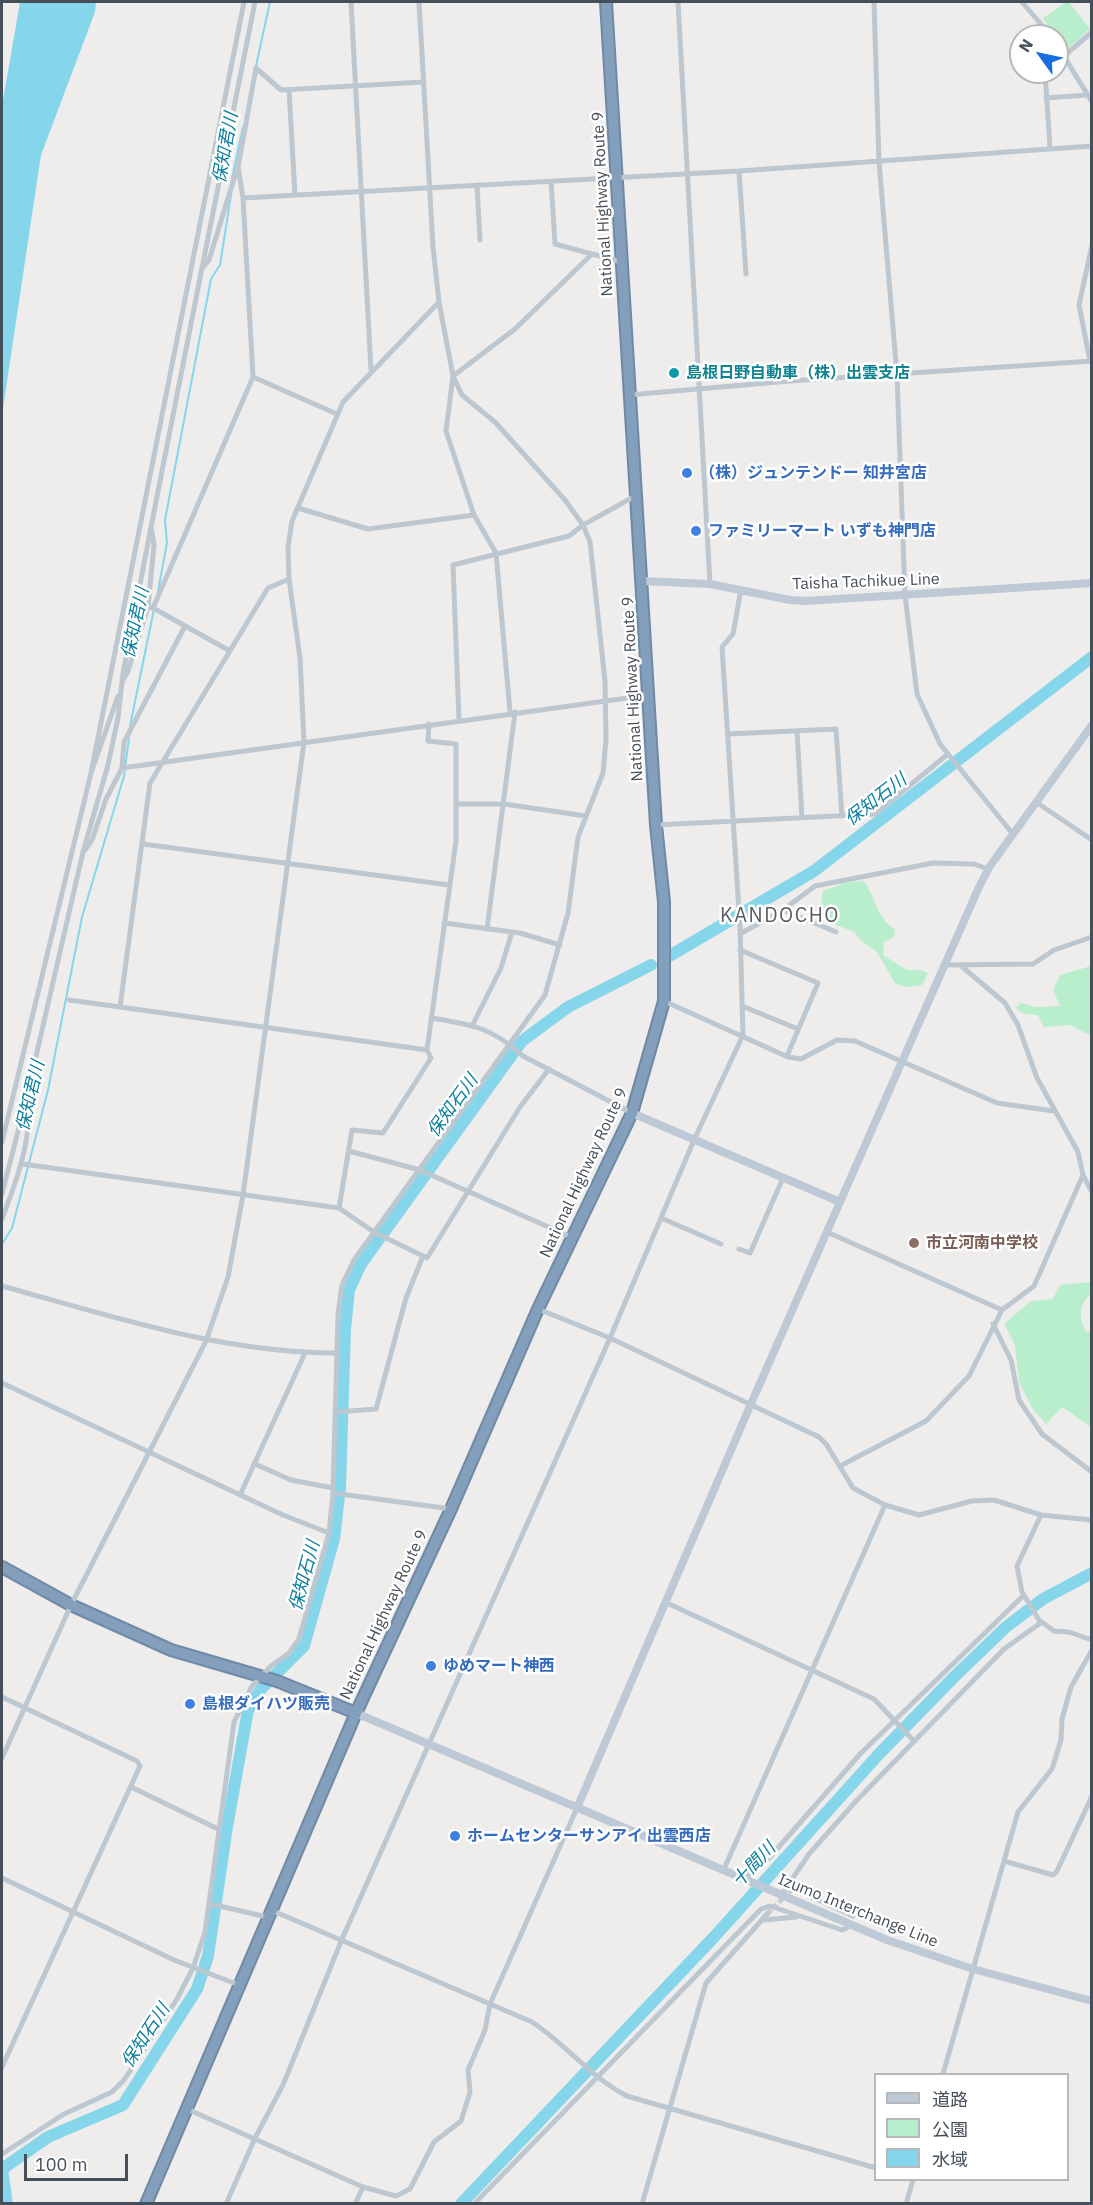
<!DOCTYPE html>
<meta charset="utf-8">
<style>
body{margin:0}
#map{position:relative;width:1093px;height:2205px;overflow:hidden;background:#efecec;font-family:"IBM Plex Sans","Noto Sans JP",sans-serif}
canvas{display:block}
.frame{position:absolute;inset:0;border:3px solid #454f59;pointer-events:none}
.legend{position:absolute;left:874px;top:2073px;width:195px;height:108px;box-sizing:border-box;background:#fff;border:2px solid #b5b9bd;margin:0;padding:8px 10px;list-style:none;font-size:18px;color:#454f59}
.legend li{display:flex;align-items:center;gap:12px;height:30px}
.legend b{width:30px;border:2px solid #b5b9bd}
.north{position:absolute;left:1009px;top:24px;width:60px;height:60px;box-sizing:border-box;background:#fff;border:2px solid #b5b9bd;border-radius:50%;rotate:303deg;font-size:16px;font-weight:700;line-height:24px;text-align:center;color:#454f59}
.north::after{content:'';display:block;margin:auto;width:21px;height:27px;background:#186edc;clip-path:polygon(50% 0,100% 100%,50% 72%,0 100%)}
.scale{position:absolute;left:24px;top:2154px;width:104px;height:27px;box-sizing:border-box;border:3px solid #454f59;border-top:0;padding-left:8px;font-size:18px;line-height:21px;white-space:nowrap;color:#454f59;-webkit-text-stroke:4px #fff;paint-order:stroke}
</style>
<div id="map">
<canvas width="1093" height="2205"></canvas>
<div class="frame"></div>
<ul class="legend">
<li><b style="height:8px;background:#bec9d6"></b>道路</li>
<li><b style="height:16px;background:#b9eecd"></b>公園</li>
<li><b style="height:16px;background:#86d6eb"></b>水域</li>
</ul>
<div class="north">N</div>
<div class="scale">100 m</div>
</div>
<script>
const ctx = document.querySelector('canvas').getContext('2d');
ctx.lineJoin = 'round';
function paint(path, color) { ctx.fillStyle = color; ctx.fill(path, 'evenodd'); }
function trace(path, color, width, dash) { ctx.strokeStyle = color; ctx.lineWidth = width; ctx.lineCap = dash ? 'butt' : 'round'; ctx.setLineDash(dash || []); ctx.stroke(path); }
function drawText(font, color, halo, rows, align = 'center') {
  ctx.font = font + ' "IBM Plex Sans","Noto Sans JP",sans-serif'; ctx.lineWidth = 5; ctx.setLineDash([]); ctx.textBaseline = 'middle'; ctx.strokeStyle = halo; ctx.fillStyle = color; for (const [text, x, y, turn = 0] of rows) {
    ctx.save(); ctx.translate(x, y); ctx.rotate((+turn || 0) * Math.PI / 180); ctx.textAlign = isNaN(turn) ? turn : align; if (halo) ctx.strokeText(text, 0, 0); ctx.fillText(text, 0, 0); ctx.restore();
  }
}
paint(new Path2D(`
 M 1066,2 L 1069,2 L 1090,29 L 1065,51 L 1043,18 Z
 M 863,881 C 876,895 877,921 895,929 L 894,937 L 884,942 L 883,955 L 907,970 L 921,970 L 928,973 L 922,985 L 905,987 L 895,983 L 877,952 L 859,939 L 854,932 L 826,921 L 820,910 L 823,891 L 844,883 Z
 M 1091,966 L 1091,1036 L 1070,1025 L 1044,1027 L 1038,1015 L 1024,1014 L 1015,1008 L 1021,1003 L 1036,1007 L 1060,1006 L 1053,990 L 1060,975 Z
 M 1091,1282 L 1091,1293 C 1079,1306 1078,1315 1086,1332 L 1091,1331 L 1091,1427 L 1062,1407 L 1046,1424 L 1032,1408 L 1019,1382 L 1015,1345 L 1004,1324 L 1031,1301 L 1053,1299 L 1060,1285 Z`), '#b9eecd');
paint(new Path2D(`
 M 20,2 L 96,2 L 95,12 L 41,155 L 2,415 L 2,106 Z`), '#86d6eb');
trace(new Path2D(`
 M 256,66 L 270,2
 M 232,178 L 243,127
 M 158,591 L 167,543 L 165,520 L 211,279 L 220,265 L 231,195
 M 130,726 L 154,609
 M 2,1244 L 12,1228 L 48,1090 L 82,917 L 124,776 L 129,738`), '#86d6eb', 2);
trace(new Path2D(`
 M 671,955 L 814,871 L 1092,657
 M 7,2204 L 2,2169 L 48,2137 L 123,2105 L 197,1989 L 208,1956 L 227,1827 L 248,1710 L 261,1689 L 304,1646 L 334,1539 L 340,1488 L 345,1329 L 349,1290 L 361,1264 L 522,1041 L 568,1007 L 651,965
 M 461,2204 L 715,1936 L 879,1754 L 953,1678 L 1006,1627 L 1043,1599 L 1092,1573`), '#86d6eb', 12);
trace(new Path2D(`
 M 768,1913 L 786,1895`), '#cdcdcf', 5, [5, 2.5]);
const highway = new Path2D(`
 M 2,1567 L 71,1605 L 171,1650 L 277,1681 L 356,1713
 M 146,2204 L 356,1713 L 451,1509 L 538,1309 L 632,1113 L 664,1001 L 664,902 L 656,825 L 606,2`);
trace(highway, '#6e8aa7', 14);
trace(new Path2D(`
 M 351,2 L 371,370
 M 678,2 L 710,584
 M 874,2 L 879,162 L 897,375 L 905,595 L 917,694 L 940,744 L 1012,833
 M 1022,2 L 1051,36
 M 1057,45 L 1092,102
 M 1064,56 L 1092,32
 M 1045,72 L 1050,148
 M 289,90 L 295,195
 M 1046,98 L 1088,95
 M 237,169 L 209,260 L 202,268 L 255,2
 M 739,171 L 746,274
 M 551,181 L 555,244 L 622,262
 M 477,185 L 480,240
 M 243,198 L 739,171 L 1092,146
 M 1090,361 L 1079,305 L 1092,245
 M 253,377 L 337,414
 M 629,395 L 790,381 L 1092,361
 M 298,508 L 368,529 L 474,515
 M 289,579 L 268,588 L 150,783 L 120,1007 L 427,1050 L 456,841 L 456,744 L 428,741 L 429,724
 M 148,607 L 154,545 L 151,527 L 202,268
 M 153,608 L 230,651
 M 122,679 L 151,527
 M 118,696 L 91,773 L 244,2
 M 510,712 L 496,553 L 474,515 L 446,431 L 453,376 L 515,329 L 591,255
 M 459,720 L 453,565 L 569,536 L 583,525 L 635,496
 M 797,731 L 802,818
 M 728,734 L 836,729 L 842,816
 M 122,768 L 124,742 L 185,626
 M 1036,802 L 1092,840
 M 456,804 L 504,804 L 586,816
 M 656,825 L 875,814 L 948,754
 M 143,844 L 449,885
 M 85,850 L 92,840 L 106,799 L 122,768 L 649,695
 M 783,910 L 836,932
 M 444,923 L 520,933 L 560,945
 M 487,929 L 515,712
 M 740,934 L 783,910 L 815,886 L 933,863 L 974,864 L 988,869
 M 740,950 L 818,983 L 787,1056
 M 945,965 L 1033,964 L 1054,950 L 1092,937
 M 960,965 L 1005,1003 L 1018,1025 L 1037,1078 L 1078,1152 L 1083,1175 L 1092,1192
 M 69,1000 L 120,1007
 M 664,1001 L 788,1057 L 801,1059 L 837,1040 L 855,1041 L 997,1103 L 1054,1111
 M 742,1006 L 798,1029
 M 431,1018 C 471,1024 493,1028 523,1056 L 632,1113
 M 473,1024 L 501,968 L 512,932
 M 2,1142 L 91,773
 M 349,1151 L 420,1170 L 571,1237
 M 23,1164 L 339,1208 L 374,1232 L 427,1258 L 520,1107 L 549,1069
 M 2,1194 L 27,1096
 M 339,1208 L 352,1130 L 383,1133 L 431,1058 L 427,1050
 M 661,1218 L 721,1244
 M 2,1219 C 18,1177 33,1137 28,1091 L 83,852 L 108,765 L 118,718 L 122,682 L 128,671 L 148,607 L 153,608 L 253,377 L 243,198 L 238,167 L 256,68 L 281,90 L 423,82
 M 827,1232 L 1002,1310
 M 739,1249 L 750,1253 L 783,1178
 M 2,1286 C 111,1316 221,1353 336,1353
 M 538,1309 L 610,1338 L 819,1437 L 826,1444 L 853,1488 L 885,1505 L 919,1515 L 972,1501 L 994,1500 L 1041,1515 L 1092,1520
 M 993,1324 L 1011,1360 L 1019,1400 L 1042,1434 L 1092,1472
 M 2,1383 L 283,1515 L 329,1533
 M 336,1412 L 376,1409 L 406,1298 L 423,1256
 M 255,1464 L 291,1480 L 333,1488
 M 840,1466 L 926,1421 L 969,1376 L 1002,1310 L 1034,1286 L 1083,1175
 M 333,1493 L 451,1509
 M 240,1495 L 305,1353
 M 1041,1515 L 1017,1566 L 1022,1592 L 1039,1620 L 1054,1631 L 1069,1632 L 1092,1640
 M 667,1603 L 874,1699 L 914,1741
 M 2,1697 L 137,1761 L 140,1766 L 2,2067
 M 2,1758 L 71,1605 L 206,1341 L 228,1277 L 243,1195 L 304,742 L 300,658 L 289,579 L 288,547 L 292,521 L 343,402 L 439,302
 M 131,1787 L 218,1829
 M 1004,1861 L 1053,1875 L 1057,1871 L 1092,1796
 M 724,1869 L 885,1505
 M 2,1878 L 174,1960 L 239,1985
 M 745,1878 L 770,1857 L 861,1753 L 1024,1595
 M 790,1891 L 794,1889 L 853,1916
 M 782,1894 L 809,1854 L 857,1800 L 1004,1649 L 1042,1622
 M 211,1904 L 267,1917
 M 271,1910 L 532,2022 C 566,2044 591,2078 627,2096 L 876,2168
 M 764,1920 L 796,1917
 M 943,2074 L 1018,1812 L 1052,1769 L 1061,1740 L 1062,1719 L 1071,1687 L 1092,1650
 M 187,2109 L 363,2187 L 396,2196 L 410,2189 L 434,2142 L 461,2121 L 470,2092 L 468,2070 L 485,2030 L 490,2004 L 577,1808
 M 2,2154 L 64,2114 L 112,2092 L 124,2080 L 177,1999 L 193,1968 L 205,1932 L 234,1722 L 252,1686 L 271,1666 L 289,1653 L 299,1639 L 329,1533 L 333,1493 L 338,1314 L 342,1285 L 354,1260 L 545,995 L 568,913 L 578,837 L 603,773 L 606,739 L 605,681 L 590,542 L 583,525 L 565,500 L 495,422 L 462,395 L 453,376 L 439,302 L 433,247 L 419,2
 M 226,2204 L 255,2138 L 283,2085 L 342,1939 L 610,1338 L 694,1140 L 743,1035 L 740,927 L 722,647 L 733,634 L 741,589
 M 355,2204 L 363,2187
 M 474,2204 L 761,1909 L 770,1906 L 842,1930 L 847,1928
 M 642,2204 L 706,1983 L 768,1913
 M 906,2204 L 913,2180`), '#bdc7cf', 5);
trace(new Path2D(`
 M 642,581 L 710,584 L 790,600 L 807,601 L 1092,583
 M 632,1113 L 840,1202
 M 356,1713 L 887,1940 L 973,1969 L 1092,2001
 M 577,1808 L 750,1406 L 979,887 L 990,866 L 1092,725`), '#bec9d6', 8);
trace(highway, '#839fbc', 10);
for (const [x, y, r, color] of [
 [674,373,6,"#0f9aa8"],
 [687,473,6,"#3f7fe0"],
 [696,531,6,"#3f7fe0"],
 [914,1243,6,"#8d6e63"],
 [431,1666,6,"#3f7fe0"],
 [190,1704,6,"#3f7fe0"],
 [455,1836,6,"#3f7fe0"]
]) { const dot = new Path2D(); dot.arc(x, y, r, 0, 2 * Math.PI); ctx.fillStyle = color; ctx.fill(dot); trace(dot, '#fff', 2); }
drawText('16px', '#454f59', '#fff', [
 ["National Highway Route 9",603,204,-93],
 ["Taisha Tachikue Line",866,582,-2],
 ["National Highway Route 9",633,689,-93],
 ["National Highway Route 9",584,1173,-65],
 ["National Highway Route 9",384,1615,-65],
 ["Izumo Interchange Line",858,1911,22]
]);
drawText('bold 16px', '#0d838f', '#fff', [
 ["島根日野自動車（株）出雲支店",686,373]
], 'left');
drawText('bold 16px', '#366cbe', '#fff', [
 ["（株）ジュンテンドー 知井宮店",699,473],
 ["ファミリーマート いずも神門店",708,531],
 ["ゆめマート神西",443,1666],
 ["島根ダイハツ販売",202,1704],
 ["ホームセンターサンアイ 出雲西店",467,1836]
], 'left');
drawText('bold 16px', '#785e54', '#fff', [
 ["市立河南中学校",926,1243]
], 'left');
drawText('italic 18px', '#0c7f9e', '#fff', [
 ["保知君川",226,148,-80],
 ["保知君川",136,623,-78],
 ["保知石川",876,800,-38],
 ["保知君川",31,1096,-77],
 ["保知石川",453,1106,-54],
 ["保知石川",305,1576,-75],
 ["十間川",754,1865,-47],
 ["保知石川",146,2036,-57]
]);
ctx.letterSpacing = '1.5px';
drawText('20px', '#595c61', '#fff', [
 ["KANDOCHO",780,916]
]);
ctx.letterSpacing = '0px';
</script>
